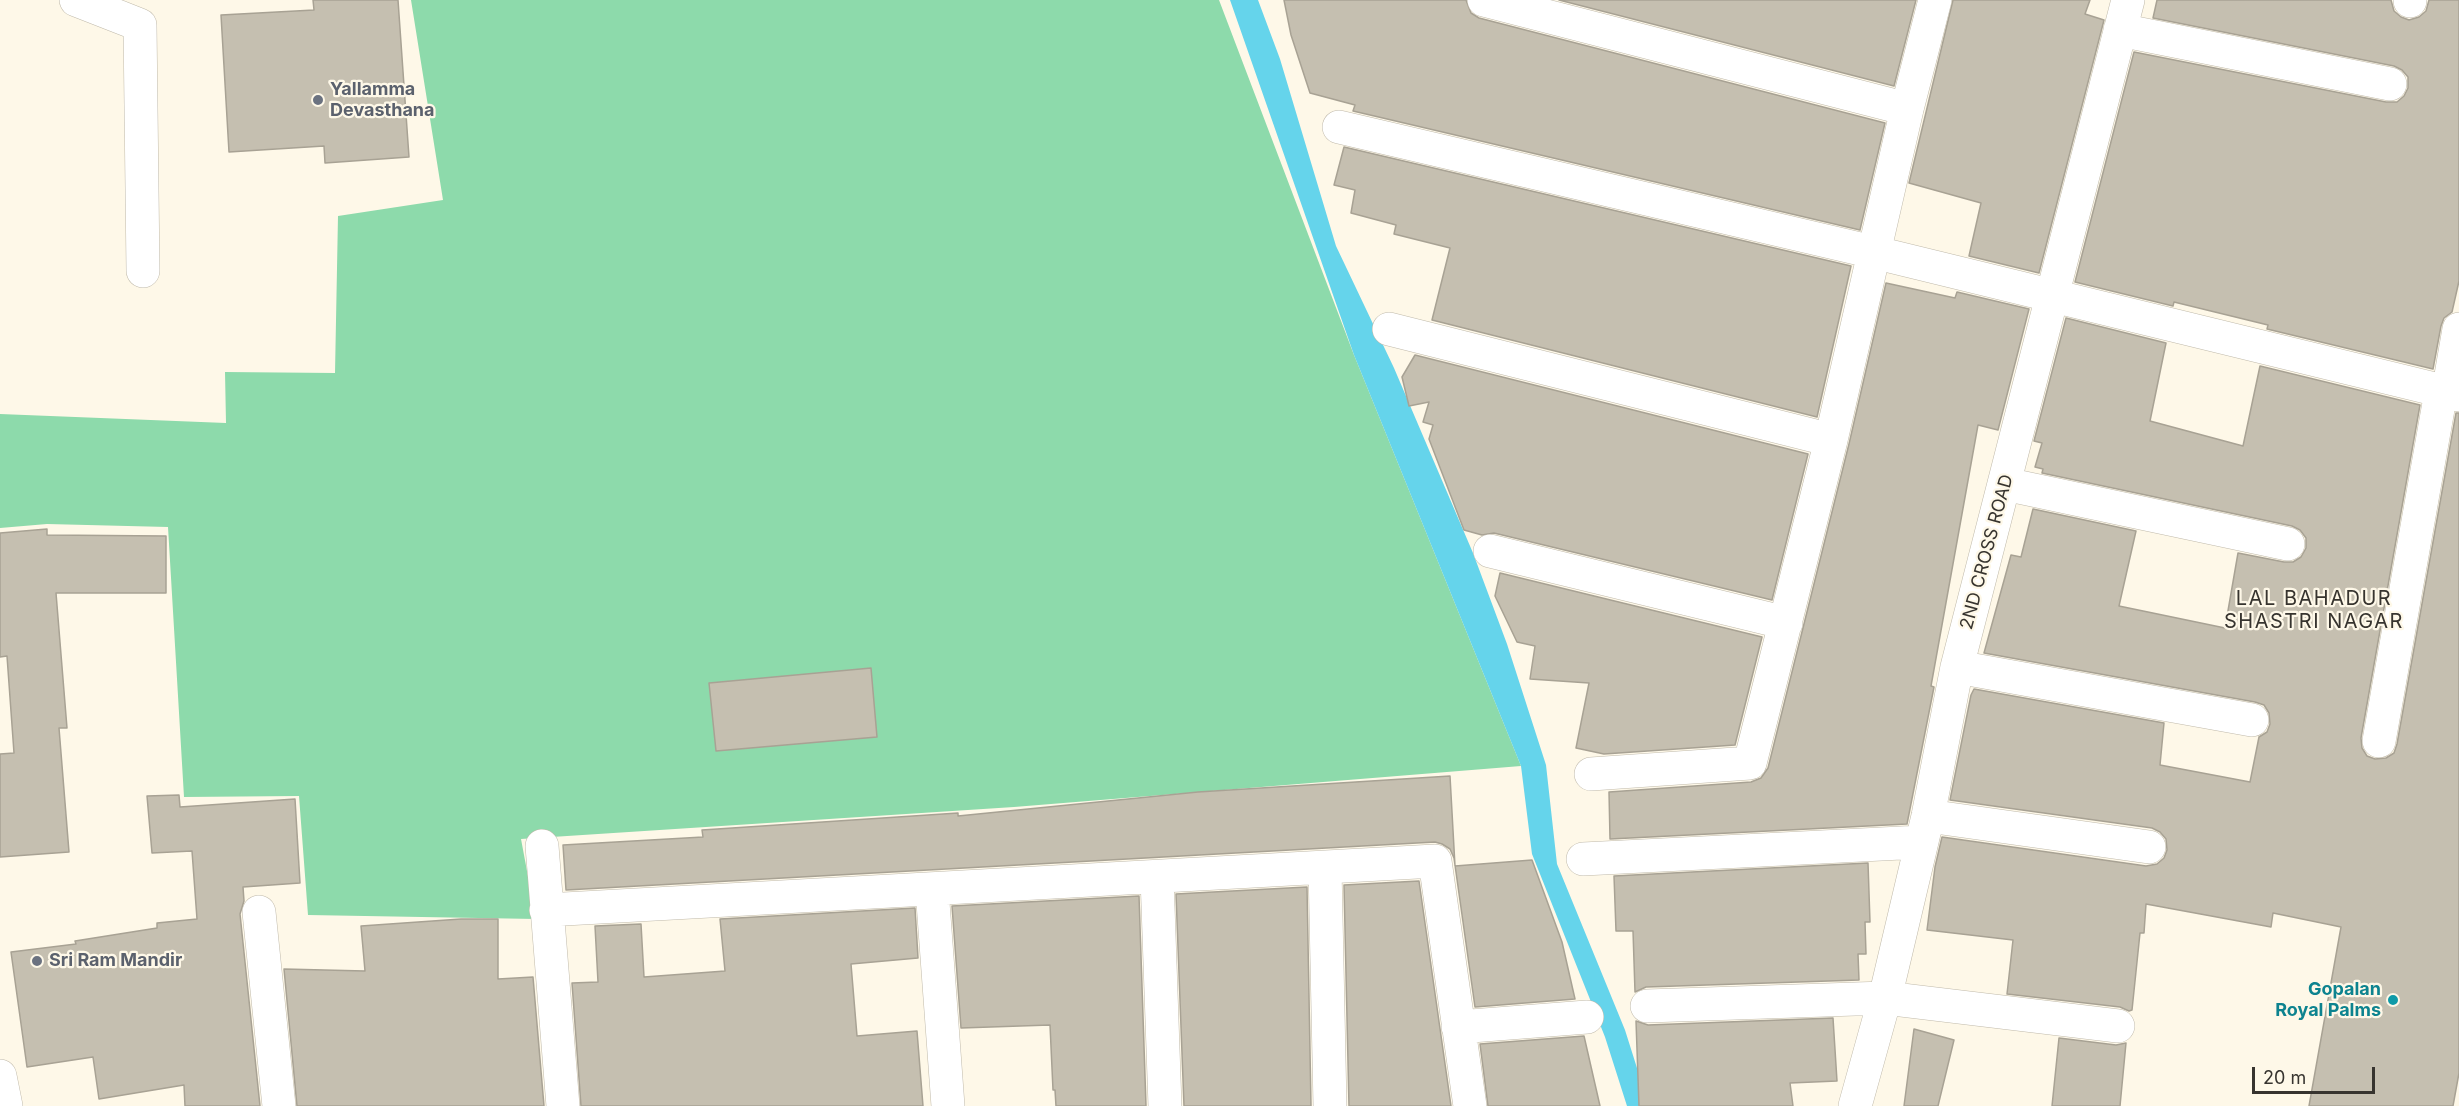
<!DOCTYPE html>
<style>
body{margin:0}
#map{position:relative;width:2459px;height:1106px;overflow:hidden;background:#fef8e8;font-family:Inter,sans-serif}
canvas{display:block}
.scale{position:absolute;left:2252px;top:1067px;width:123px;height:27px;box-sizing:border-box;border:3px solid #37342f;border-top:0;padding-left:8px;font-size:18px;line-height:21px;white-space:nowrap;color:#37342f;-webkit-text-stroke:4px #fef8e8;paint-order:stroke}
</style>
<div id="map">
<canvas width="2459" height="1106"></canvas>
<div class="scale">20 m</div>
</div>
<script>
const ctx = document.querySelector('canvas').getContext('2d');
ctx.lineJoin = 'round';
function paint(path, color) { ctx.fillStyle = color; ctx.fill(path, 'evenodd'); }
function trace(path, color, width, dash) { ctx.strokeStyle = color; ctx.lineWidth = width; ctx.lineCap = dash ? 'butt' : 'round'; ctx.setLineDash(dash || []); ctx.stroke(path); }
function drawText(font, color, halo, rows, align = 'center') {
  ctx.font = font + ' Inter,sans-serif'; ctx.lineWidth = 4.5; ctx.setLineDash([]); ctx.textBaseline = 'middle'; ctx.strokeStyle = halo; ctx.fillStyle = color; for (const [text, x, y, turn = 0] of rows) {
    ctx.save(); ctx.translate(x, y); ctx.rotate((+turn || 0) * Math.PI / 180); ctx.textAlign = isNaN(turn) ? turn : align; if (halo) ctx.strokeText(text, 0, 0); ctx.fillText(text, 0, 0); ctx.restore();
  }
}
paint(new Path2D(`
 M 411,0 L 1219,0 L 1354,355 L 1521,766 L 1014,807 L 521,839 L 536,919 L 308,915 L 299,796 L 184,797 L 168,527 L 47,524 L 0,528 L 0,414 L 226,423 L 225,372 L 335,373 L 338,216 L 443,200 Z`), '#8ddaab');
paint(new Path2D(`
 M 1230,0 L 1258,0 L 1280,59 L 1336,246 L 1394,368 L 1473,553 L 1507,644 L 1546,765 L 1557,864 L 1625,1030 L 1649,1106 L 1627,1106 L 1605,1037 L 1532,854 L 1521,766 L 1354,355 Z`), '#65d4eb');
const building = new Path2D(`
 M 313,0 L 398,0 L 409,157 L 325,163 L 324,146 L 229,152 L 221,15 L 314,10 Z
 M 1284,0 L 1466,0 L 1471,13 L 1479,18 L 1885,123 L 1860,230 L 1353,111 L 1355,105 L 1310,93 L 1291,35 Z
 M 1559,0 L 1916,0 L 1894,86 Z
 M 1953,0 L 2090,0 L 2085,14 L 2104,20 L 2039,273 L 1969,256 L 1981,203 L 1909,183 Z
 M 2157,0 L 2391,0 L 2394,11 L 2401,17 L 2409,20 L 2419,17 L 2426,11 L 2429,0 L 2459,0 L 2459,281 L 2452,312 L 2444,318 L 2441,326 L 2433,369 L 2267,329 L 2268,325 L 2174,302 L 2173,306 L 2075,282 L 2134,52 L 2386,102 L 2397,102 L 2404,96 L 2408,88 L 2408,77 L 2402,70 L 2394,66 L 2153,18 Z
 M 1344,147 L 1851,266 L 1817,417 L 1432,320 L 1450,248 L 1394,234 L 1396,225 L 1351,213 L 1355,190 L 1334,185 Z
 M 1886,283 L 1955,298 L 1957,292 L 2029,309 L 1998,430 L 1978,425 L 1931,686 L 1934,687 L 1907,824 L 1610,839 L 1609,792 L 1751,782 L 1761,778 L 1768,768 L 1849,444 Z
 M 2066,318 L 2166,343 L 2150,421 L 2243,446 L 2260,366 L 2420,405 L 2361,738 L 2362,748 L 2367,756 L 2375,759 L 2386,758 L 2394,753 L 2397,744 L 2456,413 L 2459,413 L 2459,1073 L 2453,1106 L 2309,1106 L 2341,927 L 2273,913 L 2271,927 L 2146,904 L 2144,933 L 2140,933 L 2132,1010 L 2129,1011 L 2120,1007 L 2007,994 L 2013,940 L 1927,930 L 1935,867 L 1942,837 L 2146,866 L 2157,864 L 2164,858 L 2167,850 L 2166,839 L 2160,832 L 2152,828 L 1950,800 L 1971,695 L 1974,689 L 2164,723 L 2160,765 L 2250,782 L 2259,737 L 2267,732 L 2270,724 L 2269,713 L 2264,705 L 2255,702 L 1984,653 L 2011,555 L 2021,557 L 2033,509 L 2136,531 L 2119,606 L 2225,628 L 2238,553 L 2284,562 L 2293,562 L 2301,557 L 2306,548 L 2306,538 L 2300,530 L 2292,526 L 2042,473 L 2043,469 L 2035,467 L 2042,443 L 2034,441 Z
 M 1415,355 L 1808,454 L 1772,600 L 1494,533 L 1482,535 L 1464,530 L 1429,439 L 1433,425 L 1423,422 L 1429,402 L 1409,406 L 1402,377 Z
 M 47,529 L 47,535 L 166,536 L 166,593 L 56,593 L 67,728 L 59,728 L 69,852 L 0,857 L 0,754 L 14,753 L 7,656 L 0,657 L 0,533 Z
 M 1500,573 L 1762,637 L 1735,745 L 1604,754 L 1576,748 L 1589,683 L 1530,679 L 1535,646 L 1517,642 L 1495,596 Z
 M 871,668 L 877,737 L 716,751 L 709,683 Z
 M 1450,776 L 1455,866 L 1532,860 L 1562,942 L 1575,999 L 1475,1007 L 1454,858 L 1450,849 L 1442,844 L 1435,842 L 566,890 L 563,845 L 703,837 L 702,830 L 958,813 L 958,816 L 1198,792 Z
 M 179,795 L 180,807 L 295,799 L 300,883 L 243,887 L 244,901 L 240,914 L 260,1106 L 185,1106 L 184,1085 L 99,1099 L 93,1057 L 27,1067 L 11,952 L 76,944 L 75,941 L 157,928 L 157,923 L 197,919 L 192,851 L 152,853 L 147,796 Z
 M 1868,863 L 1870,922 L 1865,922 L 1866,954 L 1858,954 L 1859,980 L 1646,987 L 1635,992 L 1633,931 L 1616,931 L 1614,876 Z
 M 1419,881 L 1451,1106 L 1349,1106 L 1344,885 Z
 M 1307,887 L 1311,1106 L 1184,1106 L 1176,894 Z
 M 1139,896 L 1146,1106 L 1056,1106 L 1055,1090 L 1053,1090 L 1050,1025 L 961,1028 L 952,906 Z
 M 915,908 L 918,958 L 851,964 L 857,1036 L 917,1031 L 923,1106 L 581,1106 L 572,983 L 598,982 L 595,926 L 641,924 L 644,977 L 725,971 L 720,919 Z
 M 461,919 L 498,919 L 498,979 L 533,977 L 544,1106 L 297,1106 L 284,969 L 365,971 L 361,926 Z
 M 1833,1018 L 1837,1081 L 1790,1083 L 1793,1106 L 1639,1106 L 1636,1021 L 1648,1025 Z
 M 1914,1029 L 1954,1040 L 1938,1106 L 1904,1106 Z
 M 1584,1036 L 1600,1106 L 1488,1106 L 1480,1044 Z
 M 2059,1038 L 2116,1045 L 2126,1043 L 2120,1106 L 2052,1106 Z`);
paint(building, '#c5bfb0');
trace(building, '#a8a294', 1.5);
const street = new Path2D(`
 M 76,0 L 140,25 L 143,271
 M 1484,0 L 1907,109
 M 2410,1 L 2410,0
 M 2120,30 L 2390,84
 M 1339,127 L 1873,252 L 2459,395
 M 1389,329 L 1831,440
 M 2448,393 L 2459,329
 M 2005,484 L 2288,544
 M 1490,551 L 1786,623
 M 1957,667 L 2252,720
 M 2379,741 L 2441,392
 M 1591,774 L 1750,763 L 1831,440 L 1907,109 L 1935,0
 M 1928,816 L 2149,847
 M 542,846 L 563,1106
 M 1583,859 L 1921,842
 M 1325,868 L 1330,1106
 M 1157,877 L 1165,1106
 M 932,889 L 948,1106
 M 546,910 L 1435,861 L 1470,1106
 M 259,912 L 279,1106
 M 1647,1006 L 1885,998 L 2118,1026
 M 1458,1027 L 1587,1017
 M 1855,1106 L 1885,998 L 1928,816 L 1957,667 L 2128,0`);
const secondary = new Path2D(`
 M 0,1076 L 6,1106`);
trace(street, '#c0baab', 34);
trace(secondary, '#c0baab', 34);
trace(street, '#fff', 33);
trace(secondary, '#fff', 33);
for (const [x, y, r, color] of [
 [318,100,6,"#6b7280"],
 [37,961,6,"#6b7280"],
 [2393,1000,6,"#0f9aa8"]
]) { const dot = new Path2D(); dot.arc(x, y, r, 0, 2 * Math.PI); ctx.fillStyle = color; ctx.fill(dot); trace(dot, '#fef8e8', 2); }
drawText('bold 18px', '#5b616d', '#fef8e8', [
 ["Yallamma",330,90],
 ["Devasthana",330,111],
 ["Sri Ram Mandir",49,961]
], 'left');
drawText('18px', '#37342f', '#fef8e8', [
 ["2ND CROSS ROAD",1987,552,-75]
]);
drawText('bold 18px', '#0d838f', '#fef8e8', [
 ["Gopalan",2381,990],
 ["Royal Palms",2381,1011]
], 'right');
ctx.letterSpacing = '1.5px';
drawText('20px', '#37342f', '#fef8e8', [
 ["LAL BAHADUR",2314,599],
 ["SHASTRI NAGAR",2314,622]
]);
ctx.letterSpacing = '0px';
</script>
